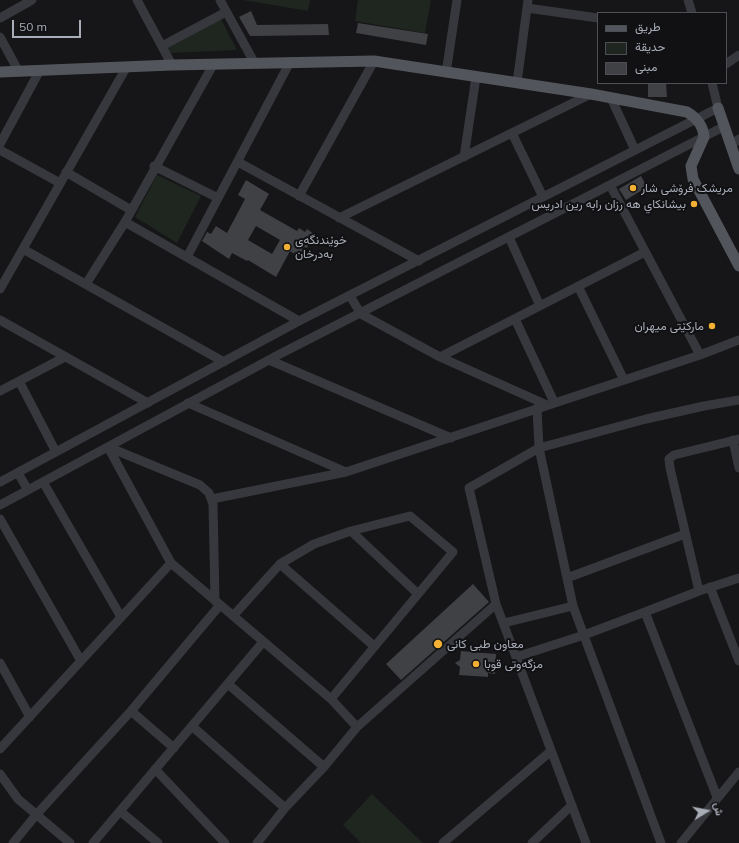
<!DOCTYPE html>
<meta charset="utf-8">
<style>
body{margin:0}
#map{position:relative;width:739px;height:843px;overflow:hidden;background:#161618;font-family:Mulish,Vazirmatn,sans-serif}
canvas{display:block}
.legend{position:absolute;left:597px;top:12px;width:130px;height:72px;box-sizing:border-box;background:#111113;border:1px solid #4d4f55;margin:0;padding:5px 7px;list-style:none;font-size:12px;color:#a8adb8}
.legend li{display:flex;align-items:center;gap:8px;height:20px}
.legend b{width:20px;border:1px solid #4d4f55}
.north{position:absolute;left:687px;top:791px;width:40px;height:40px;-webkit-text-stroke:3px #111113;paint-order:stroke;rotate:80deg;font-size:11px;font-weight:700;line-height:16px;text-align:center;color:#a8adb8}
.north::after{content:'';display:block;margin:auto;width:14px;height:18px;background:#a8adb8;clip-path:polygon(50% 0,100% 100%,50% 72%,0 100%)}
.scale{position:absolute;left:12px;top:20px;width:69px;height:18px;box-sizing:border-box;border:2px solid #a8adb8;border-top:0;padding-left:5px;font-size:12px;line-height:14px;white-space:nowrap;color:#a8adb8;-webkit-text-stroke:3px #111113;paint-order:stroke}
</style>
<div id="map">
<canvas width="739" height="843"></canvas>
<ul class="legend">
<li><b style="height:5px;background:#53555c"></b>طريق</li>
<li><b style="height:11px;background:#1e261f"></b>حديقة</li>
<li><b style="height:11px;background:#404145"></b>مبنى</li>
</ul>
<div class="north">ش</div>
<div class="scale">50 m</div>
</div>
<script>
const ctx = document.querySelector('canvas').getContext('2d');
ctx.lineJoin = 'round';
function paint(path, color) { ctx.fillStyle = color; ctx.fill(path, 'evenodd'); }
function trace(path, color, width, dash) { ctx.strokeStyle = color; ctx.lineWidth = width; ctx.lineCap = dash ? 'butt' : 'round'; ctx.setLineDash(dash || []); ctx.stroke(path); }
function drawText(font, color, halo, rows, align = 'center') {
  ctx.font = font + ' Mulish,Vazirmatn,sans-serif'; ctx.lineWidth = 4; ctx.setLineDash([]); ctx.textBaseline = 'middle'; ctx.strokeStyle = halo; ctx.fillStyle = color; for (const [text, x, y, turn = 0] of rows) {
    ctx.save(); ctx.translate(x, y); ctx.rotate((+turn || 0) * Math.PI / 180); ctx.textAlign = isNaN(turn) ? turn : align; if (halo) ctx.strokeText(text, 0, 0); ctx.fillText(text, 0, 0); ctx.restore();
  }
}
paint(new Path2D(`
 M 243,0 L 310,0 L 308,11 Z
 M 358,0 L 431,0 L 425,33 L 355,21 Z
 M 221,19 L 237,50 L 171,53 L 168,48 Z
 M 157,175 L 201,196 L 177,243 L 135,217 Z
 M 372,794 L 423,843 L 361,843 L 343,825 Z`), '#1e261f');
paint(new Path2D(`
 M 251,11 L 257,25 L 328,24 L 329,35 L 250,36 L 239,17 Z
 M 358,23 L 428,34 L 426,45 L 356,33 Z
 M 648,83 L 666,83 L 667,97 L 648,97 Z
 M 641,176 L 647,187 L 626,200 L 619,189 Z
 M 246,180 L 269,194 L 260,210 L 297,231 L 299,228 L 305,232 L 307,229 L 314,234 L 307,248 L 304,247 L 299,257 L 290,251 L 276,277 L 248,260 L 247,261 L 232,253 L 229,259 L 202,241 L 207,232 L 211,234 L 216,226 L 227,233 L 245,199 L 238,195 ZM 256,226 L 280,240 L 272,254 L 248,240 Z
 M 473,584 L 489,602 L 401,680 L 386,664 Z
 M 461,651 L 496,654 L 495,674 L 488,673 L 488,677 L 459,675 L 460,667 L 455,663 L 460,660 Z`), '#404145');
trace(new Path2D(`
 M 137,0 L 172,65
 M 220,0 L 254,62
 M 688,0 L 692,13
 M 527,8 L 598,18
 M 0,18 L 32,0
 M 0,37 L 19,72
 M 162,46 L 226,12
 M 726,64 L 739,55
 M 446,73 L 457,0
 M 517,83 L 528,0
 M 611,98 L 635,150
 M 512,133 L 543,197
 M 0,144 L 40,70
 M 731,145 L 739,139
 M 0,150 L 60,183
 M 464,157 L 476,77
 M 238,162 L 419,261
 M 154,166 L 218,198
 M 66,172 L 131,210
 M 610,185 L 700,355
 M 299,196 L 374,61
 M 339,218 L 591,94
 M 125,222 L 299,321
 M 509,237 L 540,306
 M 23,249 L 224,362
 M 187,257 L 290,62
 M 86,284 L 125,222 L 213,65
 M 578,286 L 624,380
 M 0,289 L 126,68
 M 350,296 L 361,314 L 440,357 L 547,405
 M 515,319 L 554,402
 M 0,320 L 148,403
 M 440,357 L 645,252
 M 269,360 L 451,438
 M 19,381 L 56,452
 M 0,391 L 65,357
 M 188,403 L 346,472
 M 537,408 L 539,448 L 573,606 L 661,843
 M 733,440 L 739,468
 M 108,447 L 171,563 L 331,699 L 357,727
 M 108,447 L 200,485 L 209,493 L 213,504 L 215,601
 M 18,473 L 28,490
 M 0,482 L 299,321 L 718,108 L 712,83
 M 43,482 L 121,617
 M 212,499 L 346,472 L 700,355 L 739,340
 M 0,505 L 280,354 L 725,126
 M 0,519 L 81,661
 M 351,531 L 418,594
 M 280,564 L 374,646
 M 567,578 L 685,534
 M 710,587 L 739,661
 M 699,591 L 670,468 L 669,459 L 674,455 L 739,439
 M 645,612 L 699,591 L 739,578
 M 233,616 L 280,564 L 314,544 L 351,531 L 410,516 L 453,552 L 331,699
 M 504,623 L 573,606
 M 516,657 L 584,635 L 645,612 L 717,797
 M 0,663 L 30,717
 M 228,684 L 324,767
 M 131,711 L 174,748
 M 193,727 L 285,808
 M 0,749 L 171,563
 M 155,769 L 225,843
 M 0,774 L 18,799 L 70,843
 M 120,811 L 158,843
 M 13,843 L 36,815 L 131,711 L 220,605
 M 93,843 L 263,642
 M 257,843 L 285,808 L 324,767 L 357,727 L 496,604
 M 443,843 L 551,751
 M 532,843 L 572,805
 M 586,843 L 496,604 L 469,488 L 539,448 L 646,419 L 704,406 L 739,400
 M 681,843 L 739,772`), '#37383d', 9);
trace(new Path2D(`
 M 0,72 L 172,65 L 374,61 L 591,94 L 687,112 C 697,118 703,125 704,137 L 691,166 L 693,179 L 739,266
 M 718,108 L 739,169`), '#53555c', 11);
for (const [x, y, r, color] of [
 [633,188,4,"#f2b134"],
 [694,204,4,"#f2b134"],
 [287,247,4,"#f2b134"],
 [712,326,4,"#f2b134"],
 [438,644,5,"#f2b134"],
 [476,664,4,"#f2b134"]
]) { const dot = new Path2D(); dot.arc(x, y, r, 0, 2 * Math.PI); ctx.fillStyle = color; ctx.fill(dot); trace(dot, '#111113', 1.5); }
drawText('12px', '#a8adb8', '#111113', [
 ["مریشک فرۆشی شار",641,188],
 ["بيشانكاي هه رزان رابه رين ادريس",686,204,"right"],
 ["خوێندنگەی",295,240],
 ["بەدرخان",295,254],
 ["مارکێتی میهران",704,326,"right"],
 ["معاون طبی کانی",447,644],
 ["مزگەوتی قوبا",484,664]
], 'left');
</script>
